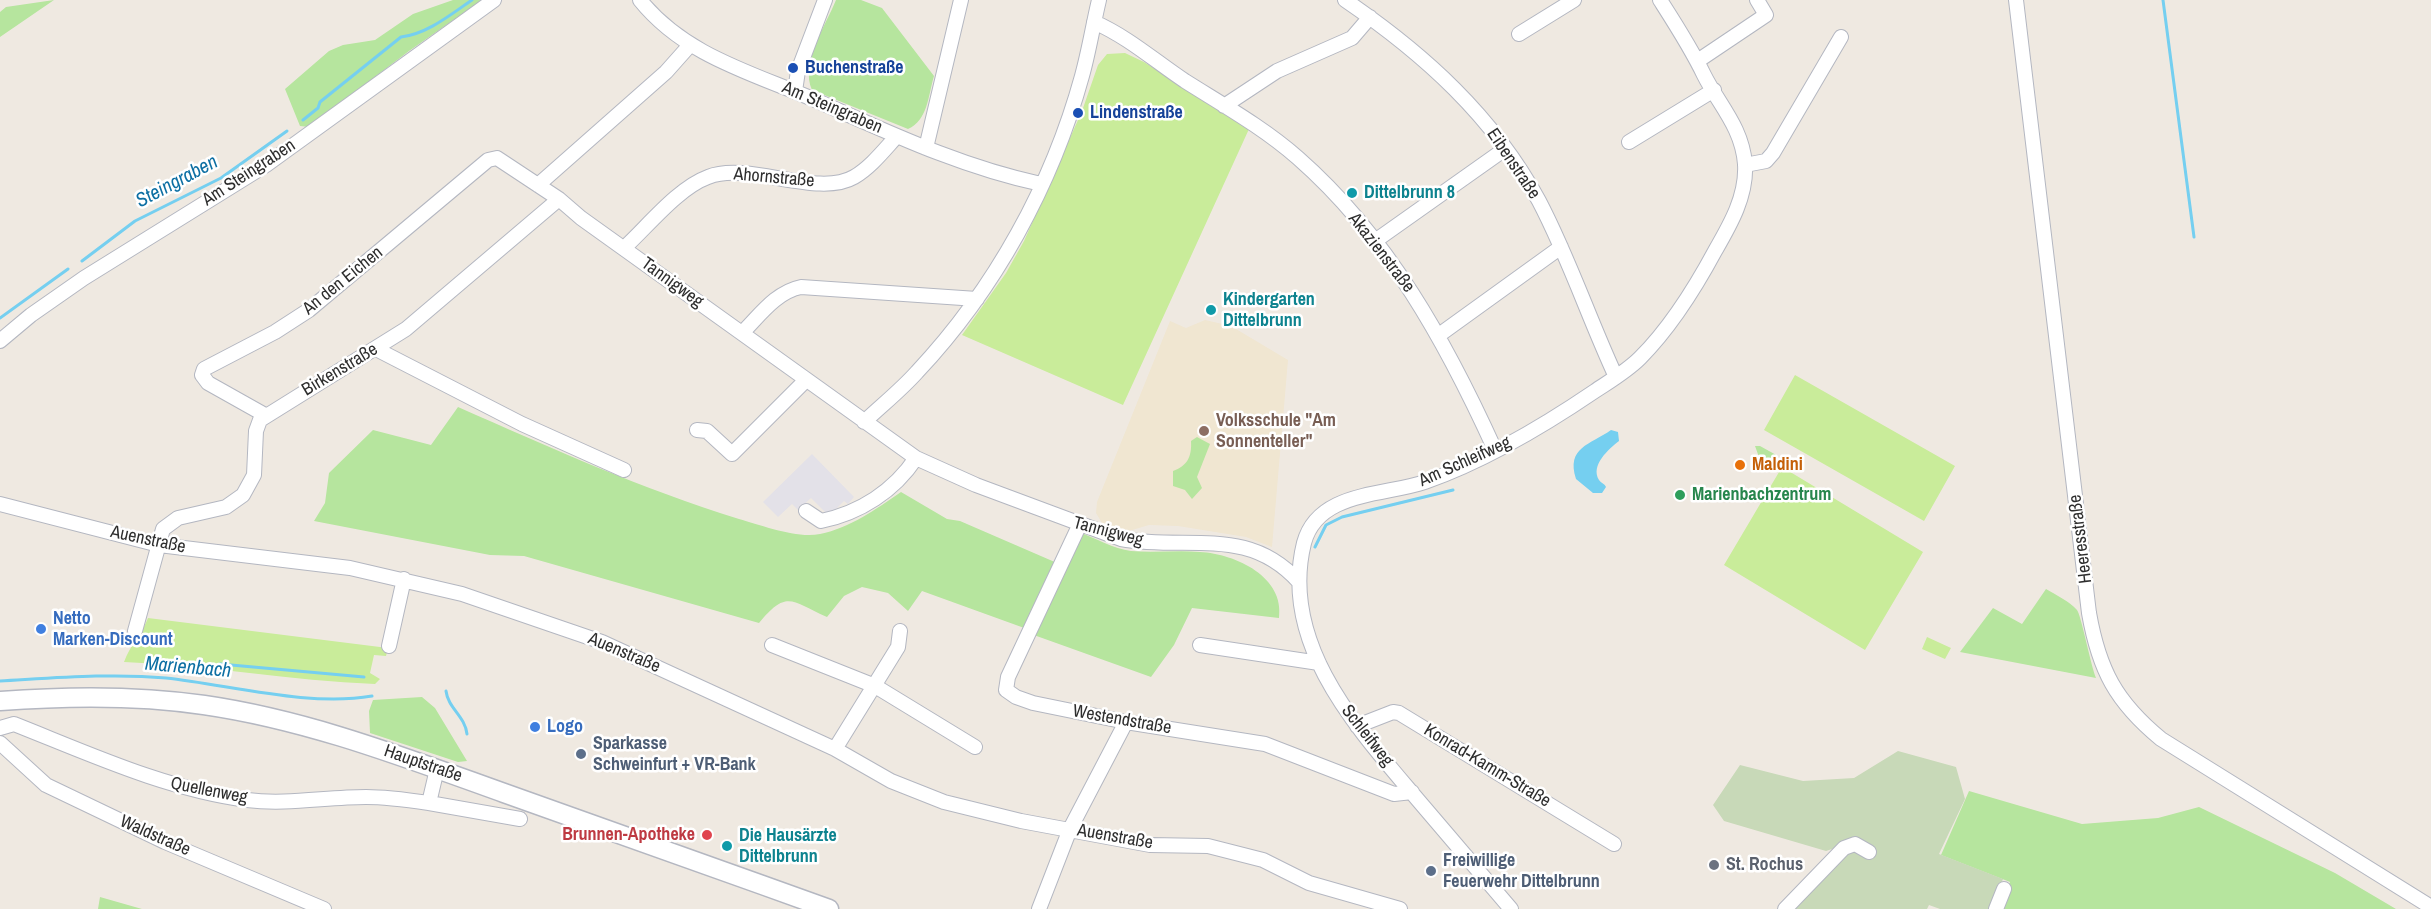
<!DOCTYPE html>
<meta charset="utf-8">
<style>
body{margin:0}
canvas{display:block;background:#efe9e1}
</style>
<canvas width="2431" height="909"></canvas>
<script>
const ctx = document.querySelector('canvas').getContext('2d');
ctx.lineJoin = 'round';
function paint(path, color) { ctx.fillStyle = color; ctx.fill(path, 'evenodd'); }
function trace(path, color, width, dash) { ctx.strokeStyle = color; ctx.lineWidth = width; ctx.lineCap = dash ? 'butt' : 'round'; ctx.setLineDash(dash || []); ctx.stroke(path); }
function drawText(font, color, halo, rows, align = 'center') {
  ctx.font = font + ' "Archivo Narrow",sans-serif'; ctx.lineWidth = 5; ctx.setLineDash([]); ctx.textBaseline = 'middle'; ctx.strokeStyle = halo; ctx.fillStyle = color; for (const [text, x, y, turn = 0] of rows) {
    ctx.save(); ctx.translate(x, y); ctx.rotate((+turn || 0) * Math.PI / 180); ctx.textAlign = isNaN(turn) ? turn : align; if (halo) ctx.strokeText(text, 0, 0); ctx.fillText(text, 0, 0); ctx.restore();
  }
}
paint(new Path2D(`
 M 812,454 L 854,497 L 848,504 L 844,501 L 829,516 L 811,498 L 798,510 L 792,504 L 778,517 L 763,502 Z`), '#e3e1e8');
paint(new Path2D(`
 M 1205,320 L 1231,326 L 1288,360 L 1272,547 L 1246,537 L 1178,526 L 1149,525 L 1129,531 L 1102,523 L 1096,513 L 1097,502 L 1170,321 L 1186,328 Z`), '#f0e6d1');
paint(new Path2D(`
 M 54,0 L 0,37 L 0,12 L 6,7 Z
 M 453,0 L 482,0 L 409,51 L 309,127 L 300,126 L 285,89 L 329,51 L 343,45 L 375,40 L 413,14 Z
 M 836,0 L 861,0 L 882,8 L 934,76 C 928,96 928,120 908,129 L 812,90 C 800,63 826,25 836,0 Z
 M 458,407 C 551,448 642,489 739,519 C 761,525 797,539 820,534 C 850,528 876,509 901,492 L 947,519 L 960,521 L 1057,563 L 1027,629 L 922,591 L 908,611 L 888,593 L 862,587 L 844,596 L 827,617 C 791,601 787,589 759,623 L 524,556 L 490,555 L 314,521 L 325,503 L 329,473 L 373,430 L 431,445 Z
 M 1197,437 L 1210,444 L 1197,477 L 1202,488 L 1192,499 L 1185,490 L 1173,486 L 1173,471 C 1187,466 1192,457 1191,441 Z
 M 1755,446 L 1760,446 L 1778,456 L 1768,472 L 1763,468 Z
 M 1079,532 C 1095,538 1114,549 1131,551 C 1154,553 1178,550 1200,552 C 1236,554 1285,577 1279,618 L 1192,608 L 1174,645 L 1151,677 L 1031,634 Z
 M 2046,589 C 2056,595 2069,601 2077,610 C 2081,615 2091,666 2096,678 L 1960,652 L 1993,608 L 2022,624 Z
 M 422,697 L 435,708 L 467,761 L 458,762 L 370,733 L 369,711 L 373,700 Z
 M 1969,791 L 2082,824 L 2158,818 L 2199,807 L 2335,873 L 2396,909 L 1999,909 L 2010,882 L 1941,855 Z
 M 100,897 L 142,909 L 98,909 Z`), '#b6e59e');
paint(new Path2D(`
 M 1898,751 L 1956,767 L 1965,799 L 1939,854 L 2003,879 L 1991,909 L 1940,909 L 1929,905 L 1927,909 L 1795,909 L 1849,852 L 1856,841 L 1826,851 L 1724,821 L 1713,805 L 1740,765 L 1803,781 L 1854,778 Z`), '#c8d9b8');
paint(new Path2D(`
 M 1125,53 L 1144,62 L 1249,129 L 1123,405 L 962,335 L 1006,273 L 1024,241 L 1082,111 L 1098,65 L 1107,54 Z
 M 1795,375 L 1955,466 L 1924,521 L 1764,430 Z
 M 1782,467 L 1923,552 L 1865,650 L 1724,565 Z
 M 148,618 L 388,648 L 386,656 L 374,655 L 370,673 L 380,679 L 375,684 C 291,681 208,665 124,662 C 130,645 142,634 148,618 Z
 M 1927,637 L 1951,648 L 1945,659 L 1922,649 Z`), '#c9ec9a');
paint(new Path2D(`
 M 1611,430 L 1618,432 L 1619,441 C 1609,449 1590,465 1599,480 C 1601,483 1605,484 1606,487 L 1602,493 L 1593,493 L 1576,479 C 1566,447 1590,445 1611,430 Z`), '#75cff0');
trace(new Path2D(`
 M 2163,0 L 2194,237
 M 303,120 L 318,108 L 320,102 L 401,37 C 427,34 450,15 472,0
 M 82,261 L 135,221 L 221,178 L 287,131
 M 0,318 L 68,269
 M 1315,547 L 1326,525 L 1342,517 L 1453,490
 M 220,664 L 364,677
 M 0,681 C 54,678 112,673 166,678 C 230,685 309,707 372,696
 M 446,691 C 448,708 465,716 467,734`), '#75cff0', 3);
const street = new Path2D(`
 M 640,0 C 685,56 753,73 815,100 C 890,133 961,167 1041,184
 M 1345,0 C 1424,54 1493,116 1539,201 C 1569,258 1589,319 1616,377
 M 2016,0 L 2089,613 C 2099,670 2116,702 2161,739 L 2431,907
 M 1094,22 C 1128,37 1155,61 1185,81 C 1223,105 1264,128 1298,158 C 1388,237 1446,342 1495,450
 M 1519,34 L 1574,0
 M 1699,60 L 1766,15 L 1757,0
 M 795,91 L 798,71 L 825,0
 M 1224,106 L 1277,71 L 1352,38 L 1370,17
 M 1629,142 L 1714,90
 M 926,148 L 961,0
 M 1745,165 L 1766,161 L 1773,153 L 1841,37
 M 538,185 L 666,72 L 690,45
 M 1375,241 L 1505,149
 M 624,248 C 648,226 678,188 708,177 C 748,161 818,198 854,177 C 871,167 884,150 897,136
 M 742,333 C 760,315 776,292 801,287 L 977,299
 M 1439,335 L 1561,247
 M 0,341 L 31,315 L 84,278 L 266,165 L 494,0
 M 376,349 L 522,424 L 624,470
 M 265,415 L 208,383 L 202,375 L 204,369 L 275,332 L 309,310 L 488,160 L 497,158 L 559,199 L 581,218 L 916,458 L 976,485 L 1121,539 C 1189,551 1248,525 1299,582
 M 864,422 C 882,405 901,390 917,372 C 995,289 1052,185 1082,76 C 1089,51 1093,25 1099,0
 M 697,430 L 707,431 L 732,454 L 806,380
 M 0,504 L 159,545 L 350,568 L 462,594 L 602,642 L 835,749 L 891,781 L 944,802 L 1021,821 L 1150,845 L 1208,846 L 1263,860 L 1309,883 L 1400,909
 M 806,511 L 821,521 C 860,513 894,491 916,458
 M 1079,526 L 1008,677 L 1006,690 L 1016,697 L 1033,703 L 1126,722 L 1265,744 L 1394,794 L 1412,792
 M 135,631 L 163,529 L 178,518 L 226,507 L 243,495 L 254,475 L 256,431 L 260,420 L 406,329 L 559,199
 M 772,645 L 875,686 L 975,747
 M 1200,645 L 1319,663
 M 389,646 L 404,579
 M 1357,726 L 1393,712 L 1399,713 L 1614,844
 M 0,728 L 14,724 C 90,754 165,789 247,800 C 287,805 326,797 366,797 C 387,797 408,800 429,803 L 437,769
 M 0,743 L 46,785 L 165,842 L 324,909
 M 835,749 L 898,647 L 900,631
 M 429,803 L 520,819
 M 1039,909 L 1070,829 L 1126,722
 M 1511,909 C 1480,873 1449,836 1418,800 C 1358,729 1279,644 1304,543 C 1318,491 1384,496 1425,482 C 1485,461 1542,427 1595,391 C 1610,381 1627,371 1640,358 C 1671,327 1694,290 1715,251 C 1730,225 1747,196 1745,164 C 1742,127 1719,105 1704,75 C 1691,48 1676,25 1660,0
 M 1785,909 L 1844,848 L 1855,844 L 1869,852
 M 1996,909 L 2004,889`);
const secondary = new Path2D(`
 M 0,701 C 67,696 137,695 204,705 C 308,720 406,758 504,793 C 613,832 721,870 829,909`);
trace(street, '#b4b7c1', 16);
trace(secondary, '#b4b7c1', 21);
trace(street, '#fff', 14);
trace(secondary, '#fff', 18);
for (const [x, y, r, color] of [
 [793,68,6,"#1a4fb4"],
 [1078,113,6,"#1a4fb4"],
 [1352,193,6,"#0f9aa8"],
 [1211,310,6,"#0f9aa8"],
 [1204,431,6,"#8d6e63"],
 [1740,465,6,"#e8710a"],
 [1680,495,6,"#2e9e5b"],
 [41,629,6,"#3f7fe0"],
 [535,727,6,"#3f7fe0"],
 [581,754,6,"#5c6f8a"],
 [707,835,6,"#e0444e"],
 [727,846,6,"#0f9aa8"],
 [1714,865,6,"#6b7280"],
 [1431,871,6,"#5c6f8a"]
]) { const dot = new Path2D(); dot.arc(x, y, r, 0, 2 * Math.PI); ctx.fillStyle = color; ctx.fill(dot); trace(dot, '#fff', 2); }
drawText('bold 18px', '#164399', '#fff', [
 ["Buchenstraße",805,68],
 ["Lindenstraße",1090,113]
], 'left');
drawText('18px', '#2e2e2e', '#fff', [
 ["Am Steingraben",832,108,23],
 ["Eibenstraße",1513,164,56],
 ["Am Steingraben",249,173,-33],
 ["Ahornstraße",774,178,5],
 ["Akazienstraße",1381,253,52],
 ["An den Eichen",343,281,-39],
 ["Tannigweg",672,283,36],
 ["Birkenstraße",340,370,-31],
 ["Am Schleifweg",1465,462,-24],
 ["Tannigweg",1108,532,15],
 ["Heeresstraße",2081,539,-97],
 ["Auenstraße",148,540,12],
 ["Auenstraße",624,653,23],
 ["Westendstraße",1122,720,10],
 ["Schleifweg",1367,736,52],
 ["Hauptstraße",423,764,19],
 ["Konrad-Kamm-Straße",1487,766,31],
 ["Quellenweg",209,791,11],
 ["Waldstraße",155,836,24],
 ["Auenstraße",1115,837,10]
]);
drawText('bold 18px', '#0d838f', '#fff', [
 ["Dittelbrunn 8",1364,193],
 ["Kindergarten",1223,300],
 ["Dittelbrunn",1223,321],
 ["Die Hausärzte",739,836],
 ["Dittelbrunn",739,857]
], 'left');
drawText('bold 18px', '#785e54', '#fff', [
 ["Volksschule \"Am",1216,421],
 ["Sonnenteller\"",1216,442]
], 'left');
drawText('bold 18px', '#c56008', '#fff', [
 ["Maldini",1752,465]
], 'left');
drawText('bold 18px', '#27864d', '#fff', [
 ["Marienbachzentrum",1692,495]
], 'left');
drawText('bold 18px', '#366cbe', '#fff', [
 ["Netto",53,619],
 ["Marken-Discount",53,640],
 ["Logo",547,727]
], 'left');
drawText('bold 18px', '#4e5e75', '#fff', [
 ["Sparkasse",593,744],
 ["Schweinfurt + VR-Bank",593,765],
 ["Freiwillige",1443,861],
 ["Feuerwehr Dittelbrunn",1443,882]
], 'left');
drawText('bold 18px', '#be3a42', '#fff', [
 ["Brunnen-Apotheke",695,835]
], 'right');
drawText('bold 18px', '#5b616d', '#fff', [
 ["St. Rochus",1726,865]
], 'left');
drawText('italic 20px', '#0d6fa3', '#fff', [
 ["Steingraben",177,182,-28],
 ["Marienbach",188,668,5]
]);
</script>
